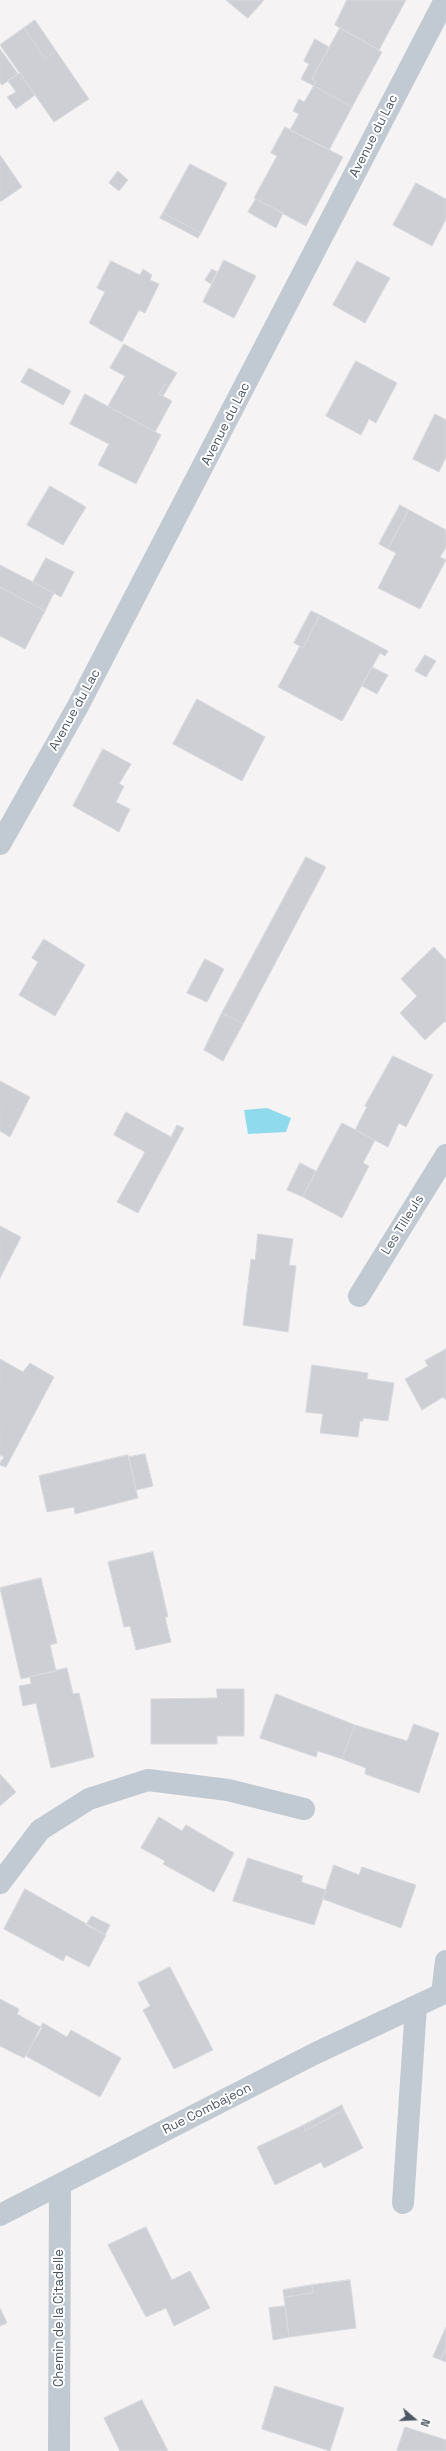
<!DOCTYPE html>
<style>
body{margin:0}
#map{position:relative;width:446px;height:2451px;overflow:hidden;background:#f5f3f3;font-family:"Space Grotesk",sans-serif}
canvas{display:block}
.north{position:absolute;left:394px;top:2399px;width:40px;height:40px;-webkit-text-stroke:3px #fff;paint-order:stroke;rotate:109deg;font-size:11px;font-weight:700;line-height:16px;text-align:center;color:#4a5661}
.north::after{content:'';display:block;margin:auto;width:14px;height:18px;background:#4a5661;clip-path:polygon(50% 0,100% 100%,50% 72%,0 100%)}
</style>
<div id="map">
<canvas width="446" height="2451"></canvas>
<div class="north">N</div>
</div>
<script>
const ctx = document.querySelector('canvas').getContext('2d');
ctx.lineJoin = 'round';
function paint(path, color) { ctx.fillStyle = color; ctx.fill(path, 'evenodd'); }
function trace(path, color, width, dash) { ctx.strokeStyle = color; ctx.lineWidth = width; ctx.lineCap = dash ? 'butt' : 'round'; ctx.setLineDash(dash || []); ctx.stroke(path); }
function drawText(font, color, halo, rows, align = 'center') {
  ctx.font = font + ' "Space Grotesk",sans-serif'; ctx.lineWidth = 4; ctx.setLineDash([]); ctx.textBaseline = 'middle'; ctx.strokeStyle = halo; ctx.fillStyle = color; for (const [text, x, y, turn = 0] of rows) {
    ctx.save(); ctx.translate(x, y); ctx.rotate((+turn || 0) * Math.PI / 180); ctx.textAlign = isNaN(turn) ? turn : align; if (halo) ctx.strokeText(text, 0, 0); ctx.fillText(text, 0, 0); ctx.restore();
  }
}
paint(new Path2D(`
 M 267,1108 L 291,1118 L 286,1132 L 248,1134 L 244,1110 Z`), '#90daee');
const building = new Path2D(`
 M 226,0 L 264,0 L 248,18 Z
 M 347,0 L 406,0 L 379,50 L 335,25 Z
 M 35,20 L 56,51 L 45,59 L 24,28 Z
 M 24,28 L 45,59 L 56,51 L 89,99 L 54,122 L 0,45 Z
 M 340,28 L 382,52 L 352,107 L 314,86 L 316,81 L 312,79 Z
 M 315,39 L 329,47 L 312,79 L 316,81 L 314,86 L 301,79 L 309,64 L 304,61 Z
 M 0,49 L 18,74 L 2,85 L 0,83 Z
 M 20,73 L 35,95 L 16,109 L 7,97 L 16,92 L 8,81 Z
 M 314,86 L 352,107 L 329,150 L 290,130 L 299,114 L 293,111 L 299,99 L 304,102 Z
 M 285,127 L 343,157 L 306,226 L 254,198 L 277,156 L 271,153 Z
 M 0,155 L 22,187 L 0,202 Z
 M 190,164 L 227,183 L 201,233 L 163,213 Z
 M 118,171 L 128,180 L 119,191 L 109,183 Z
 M 416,183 L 446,199 L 446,219 L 432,246 L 393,225 Z
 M 256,199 L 283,213 L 276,228 L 248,212 Z
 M 163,213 L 201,233 L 198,238 L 160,218 Z
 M 224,260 L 256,276 L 234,318 L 203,302 Z
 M 111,261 L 140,275 L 143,269 L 152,275 L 150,280 L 159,284 L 145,313 L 139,310 L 122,342 L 89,323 L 105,292 L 97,288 Z
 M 357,261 L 390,278 L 365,323 L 333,305 Z
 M 212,269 L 217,272 L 211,284 L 205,280 Z
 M 124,344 L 177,373 L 169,386 L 165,384 L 159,394 L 172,401 L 155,432 L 108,406 L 125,376 L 110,368 Z
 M 356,361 L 397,383 L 376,423 L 369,419 L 361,435 L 326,416 Z
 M 29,368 L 71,391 L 63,405 L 21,382 Z
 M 165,384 L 169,386 L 163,396 L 159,394 Z
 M 85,394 L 161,435 L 136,484 L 98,465 L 109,444 L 70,424 Z
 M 435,414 L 446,420 L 446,457 L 439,472 L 413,459 Z
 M 50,486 L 86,507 L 63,545 L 27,525 Z
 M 400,505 L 409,510 L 388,549 L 379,544 Z
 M 409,510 L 446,530 L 446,547 L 440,557 L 446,560 L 420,609 L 378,588 L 396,553 L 388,549 Z
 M 46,558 L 74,572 L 61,597 L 33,582 Z
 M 0,565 L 54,593 L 45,611 L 0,587 Z
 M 0,587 L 45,611 L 25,649 L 0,636 Z
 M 311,611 L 320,615 L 303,648 L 294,643 Z
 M 320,615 L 388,651 L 385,656 L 380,653 L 342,721 L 278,687 L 300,646 L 303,648 Z
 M 425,655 L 436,661 L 426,677 L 415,671 Z
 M 372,667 L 388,675 L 377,694 L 362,686 Z
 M 197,699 L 265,737 L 242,781 L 173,744 Z
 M 103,749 L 131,764 L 119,784 L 124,786 L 116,802 L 130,809 L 119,832 L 73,806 Z
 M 306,857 L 326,867 L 243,1024 L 222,1013 Z
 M 44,939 L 85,965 L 55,1016 L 19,995 L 38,962 L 32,958 Z
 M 434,947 L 446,960 L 446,1023 L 445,1021 L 425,1040 L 400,1013 L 417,996 L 401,979 Z
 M 205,959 L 224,969 L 207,1002 L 187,993 Z
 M 222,1013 L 243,1024 L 223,1061 L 204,1050 Z
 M 393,1056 L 433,1075 L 406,1127 L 399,1123 L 388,1147 L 355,1130 L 367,1107 L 365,1106 Z
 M 0,1081 L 30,1097 L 10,1137 L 0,1131 Z
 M 126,1112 L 171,1137 L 177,1125 L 184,1128 L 138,1213 L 117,1202 L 145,1152 L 114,1135 Z
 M 342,1123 L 375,1140 L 363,1163 L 369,1166 L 342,1218 L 303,1197 Z
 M 300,1163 L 316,1171 L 303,1197 L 287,1190 Z
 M 0,1226 L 21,1237 L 0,1278 Z
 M 258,1234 L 293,1239 L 289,1265 L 296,1266 L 288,1332 L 243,1325 L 251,1259 L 255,1260 Z
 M 446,1349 L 446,1400 L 443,1397 L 422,1410 L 405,1379 L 428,1366 L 425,1361 Z
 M 0,1359 L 23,1372 L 30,1363 L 54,1377 L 6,1467 L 0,1465 Z
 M 312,1365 L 368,1373 L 367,1379 L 394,1383 L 388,1421 L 363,1418 L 363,1421 L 360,1421 L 358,1437 L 320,1433 L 323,1414 L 306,1412 Z
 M 145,1454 L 153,1486 L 136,1490 L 129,1457 Z
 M 0,1455 L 4,1457 L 0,1463 Z
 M 128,1455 L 138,1498 L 75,1514 L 74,1507 L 47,1512 L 39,1476 Z
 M 153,1552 L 168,1617 L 165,1617 L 171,1642 L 136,1650 L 130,1626 L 124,1627 L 108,1562 Z
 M 41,1578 L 57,1643 L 50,1645 L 56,1671 L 21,1679 L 0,1588 Z
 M 67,1668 L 73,1694 L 79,1693 L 94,1757 L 51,1768 L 36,1703 L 23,1706 L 19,1686 L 31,1684 L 30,1677 Z
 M 217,1689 L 244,1689 L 244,1736 L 217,1736 L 217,1744 L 151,1744 L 151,1699 L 217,1698 Z
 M 276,1694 L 355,1725 L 342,1759 L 318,1751 L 316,1757 L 260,1738 Z
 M 414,1724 L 439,1733 L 419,1793 L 365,1774 L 366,1768 L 342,1759 L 355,1725 L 407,1741 Z
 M 0,1774 L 16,1792 L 0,1806 Z
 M 159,1817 L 182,1831 L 186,1825 L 234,1853 L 214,1892 L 163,1864 L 165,1861 L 141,1848 Z
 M 248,1858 L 303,1876 L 301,1882 L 326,1890 L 314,1925 L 233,1901 Z
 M 334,1865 L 359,1875 L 362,1867 L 416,1885 L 401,1928 L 323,1899 Z
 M 25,1889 L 106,1935 L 89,1967 L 66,1955 L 63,1961 L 4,1929 Z
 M 92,1916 L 110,1925 L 105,1935 L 86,1925 Z
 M 170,1967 L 213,2050 L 174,2069 L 143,2010 L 150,2006 L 138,1983 Z
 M 0,1999 L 19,2009 L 17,2014 L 42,2028 L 24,2058 L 0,2046 Z
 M 43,2023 L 67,2037 L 71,2030 L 121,2058 L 100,2097 L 26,2056 Z
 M 342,2105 L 344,2110 L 305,2131 L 304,2125 Z
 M 344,2110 L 363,2148 L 324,2168 L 321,2162 L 275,2185 L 257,2147 L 304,2125 L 305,2131 Z
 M 146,2227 L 172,2280 L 190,2271 L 210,2308 L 174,2326 L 166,2308 L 146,2317 L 108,2245 Z
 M 350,2280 L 356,2328 L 289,2337 L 284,2297 L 313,2293 L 312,2285 Z
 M 312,2285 L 313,2293 L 284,2297 L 283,2290 Z
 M 285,2306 L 289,2337 L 273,2340 L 269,2308 Z
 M 0,2308 L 7,2323 L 0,2326 Z
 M 446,2327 L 446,2347 L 441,2360 L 433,2357 Z
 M 446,2347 L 446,2362 L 441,2360 Z
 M 275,2386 L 344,2408 L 330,2451 L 262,2429 Z
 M 142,2400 L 168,2451 L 120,2451 L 104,2418 Z
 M 405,2427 L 446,2440 L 446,2451 L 397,2451 Z`);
paint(building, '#cdcfd5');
trace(building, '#d7d9de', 1);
trace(new Path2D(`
 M 0,844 L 78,706 L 445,0
 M 359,1296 L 446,1155
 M 0,1883 L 40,1830 L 89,1799 L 148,1780 L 228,1790 L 304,1809
 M 442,1994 L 446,1961
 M 403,2203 L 416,2006
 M 0,2215 L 314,2054 L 446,1992
 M 59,2451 L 60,2186`), '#c1cad2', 22);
drawText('13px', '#4a5661', '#fff', [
 ["Avenue du Lac",374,136,-63],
 ["Avenue du Lac",226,424,-63],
 ["Avenue du Lac",75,710,-61],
 ["Les Tilleuls",403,1225,-58],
 ["Rue Combajeon",207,2109,-27],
 ["Chemin de la Citadelle",59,2318,-90]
]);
</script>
